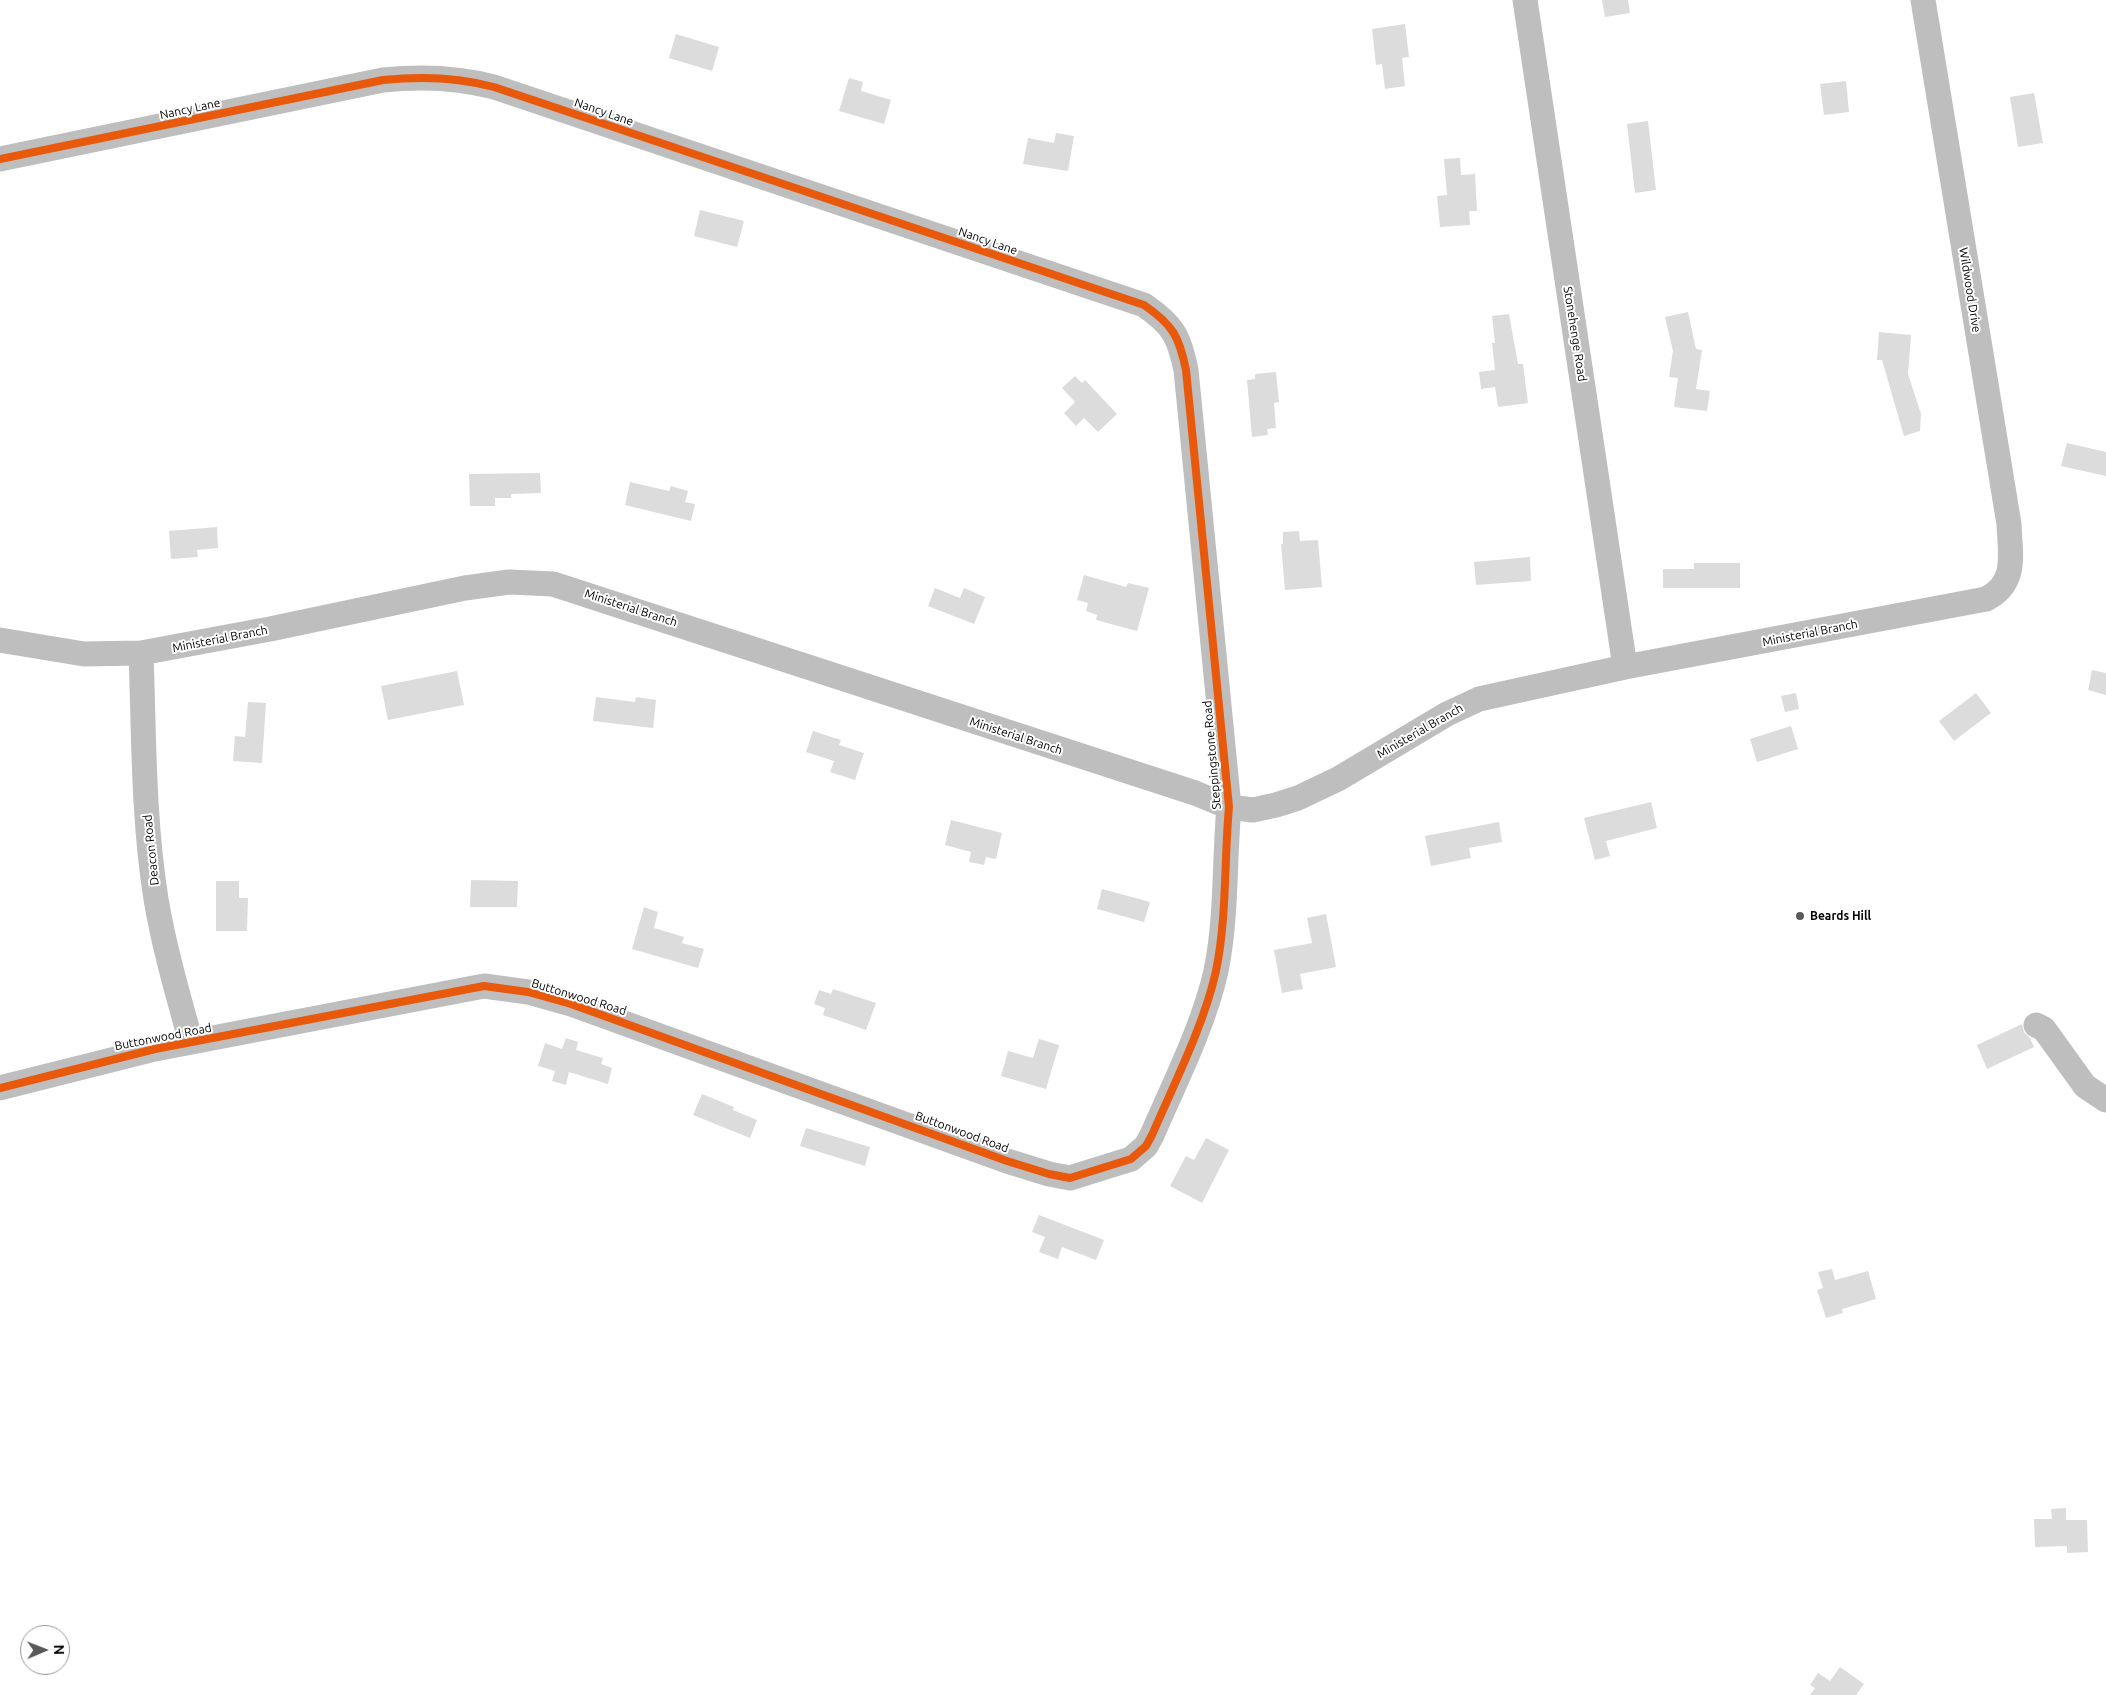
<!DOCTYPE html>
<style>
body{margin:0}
#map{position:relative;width:2106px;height:1695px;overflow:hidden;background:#fff;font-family:Ubuntu,sans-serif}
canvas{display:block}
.north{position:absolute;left:20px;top:1625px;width:50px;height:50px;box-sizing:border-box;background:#fff;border:1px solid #999;border-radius:50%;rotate:89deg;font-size:14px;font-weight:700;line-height:20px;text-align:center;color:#000}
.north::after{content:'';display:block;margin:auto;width:18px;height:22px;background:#595959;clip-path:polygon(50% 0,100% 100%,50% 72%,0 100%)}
</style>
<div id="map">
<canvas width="2106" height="1695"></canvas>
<div class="north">N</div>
</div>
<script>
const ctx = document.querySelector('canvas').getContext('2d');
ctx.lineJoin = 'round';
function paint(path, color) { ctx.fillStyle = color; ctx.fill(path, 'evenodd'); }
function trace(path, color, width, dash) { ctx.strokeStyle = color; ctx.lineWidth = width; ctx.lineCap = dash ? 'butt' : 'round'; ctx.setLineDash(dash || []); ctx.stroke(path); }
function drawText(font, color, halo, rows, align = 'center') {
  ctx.font = font + ' Ubuntu,sans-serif'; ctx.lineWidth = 4; ctx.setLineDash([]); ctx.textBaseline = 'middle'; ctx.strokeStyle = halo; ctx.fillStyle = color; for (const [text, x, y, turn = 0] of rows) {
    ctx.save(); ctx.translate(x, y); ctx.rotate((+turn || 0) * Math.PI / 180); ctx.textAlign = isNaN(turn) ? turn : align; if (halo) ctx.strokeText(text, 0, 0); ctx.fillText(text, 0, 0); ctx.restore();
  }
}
paint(new Path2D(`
 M 1602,0 L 1628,0 L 1630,13 L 1605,17 Z
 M 1405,24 L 1409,57 L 1402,58 L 1405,86 L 1385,89 L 1382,64 L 1376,65 L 1372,29 Z
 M 676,34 L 719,47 L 712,71 L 669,58 Z
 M 849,78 L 863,82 L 861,91 L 891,100 L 884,124 L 839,111 Z
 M 1846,81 L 1849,112 L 1824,115 L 1820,84 Z
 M 2034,93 L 2043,143 L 2018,147 L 2010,97 Z
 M 1648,121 L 1656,190 L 1635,193 L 1627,124 Z
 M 1056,133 L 1074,136 L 1068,171 L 1023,164 L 1028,138 L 1054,143 Z
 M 1460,158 L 1461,175 L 1475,174 L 1477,211 L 1469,211 L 1470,225 L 1440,227 L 1437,196 L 1447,195 L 1444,159 Z
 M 700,210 L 744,221 L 737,247 L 694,236 Z
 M 1688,312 L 1696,349 L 1702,350 L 1696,389 L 1710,391 L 1707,411 L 1674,407 L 1678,378 L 1669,377 L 1673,351 L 1665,317 Z
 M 1509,314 L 1518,364 L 1523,364 L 1528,403 L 1498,407 L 1495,387 L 1481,389 L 1479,372 L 1495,370 L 1492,343 L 1495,343 L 1492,316 Z
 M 1879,332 L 1911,335 L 1908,374 L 1921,414 L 1920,431 L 1904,436 L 1882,360 L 1877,360 Z
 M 1276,372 L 1279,402 L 1274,403 L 1276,428 L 1267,429 L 1268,435 L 1252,437 L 1247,380 L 1255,379 L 1255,374 Z
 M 1075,376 L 1082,383 L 1085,380 L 1117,414 L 1098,432 L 1084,418 L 1076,426 L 1064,413 L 1075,402 L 1062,388 Z
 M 2067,443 L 2106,452 L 2106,476 L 2061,466 Z
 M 540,473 L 541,493 L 511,494 L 511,498 L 495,498 L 495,506 L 470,506 L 469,474 Z
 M 630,482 L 669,491 L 671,486 L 688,491 L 685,502 L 695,504 L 691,521 L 625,505 Z
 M 217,527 L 218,548 L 197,550 L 198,557 L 171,559 L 169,531 Z
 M 1299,531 L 1300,541 L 1318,540 L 1322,587 L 1285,590 L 1281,544 L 1283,544 L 1283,532 Z
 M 1530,557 L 1531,581 L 1476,585 L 1474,562 Z
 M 1694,563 L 1740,563 L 1740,588 L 1663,588 L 1663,569 L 1694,569 Z
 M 1084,575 L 1126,587 L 1128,583 L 1149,588 L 1137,631 L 1096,620 L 1097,615 L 1086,611 L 1088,603 L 1077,600 Z
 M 935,588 L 960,598 L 964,588 L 985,597 L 974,624 L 928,606 Z
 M 2092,670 L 2106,673 L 2106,695 L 2088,690 Z
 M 457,671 L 464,705 L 388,720 L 381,686 Z
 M 1796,693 L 1799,709 L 1785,712 L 1781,696 Z
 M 1976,693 L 1991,713 L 1954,741 L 1939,721 Z
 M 596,697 L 635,702 L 636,697 L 656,700 L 653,728 L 593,721 Z
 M 248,702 L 266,703 L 262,763 L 233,761 L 235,736 L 245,737 Z
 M 1791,726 L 1798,749 L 1757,762 L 1750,739 Z
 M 813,731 L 841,740 L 839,745 L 864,753 L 855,780 L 830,772 L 834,761 L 806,752 Z
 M 1651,802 L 1657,828 L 1606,841 L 1610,856 L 1595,860 L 1584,818 Z
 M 951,820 L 1002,833 L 996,859 L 986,857 L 984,865 L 969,862 L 971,852 L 945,845 Z
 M 1499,822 L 1502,842 L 1469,848 L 1471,858 L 1431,866 L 1425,836 Z
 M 471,880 L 518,881 L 517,907 L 470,907 Z
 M 216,881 L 239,881 L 239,898 L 248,898 L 247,931 L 216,931 Z
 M 1102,889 L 1150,902 L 1144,922 L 1097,909 Z
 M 644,907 L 658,912 L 654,928 L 684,937 L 682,943 L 704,949 L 698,968 L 632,949 Z
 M 1326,914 L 1336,967 L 1300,974 L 1303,989 L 1282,993 L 1274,950 L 1312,943 L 1307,918 Z
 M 833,989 L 876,1003 L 866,1030 L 823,1015 L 825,1008 L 814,1004 L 819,990 L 831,994 Z
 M 2022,1024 L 2024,1032 L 2030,1038 L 2034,1047 L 1987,1069 L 1977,1045 Z
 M 566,1038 L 578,1042 L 576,1050 L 603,1058 L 601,1064 L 612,1068 L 608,1084 L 569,1072 L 566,1085 L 552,1081 L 555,1071 L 538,1066 L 545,1043 L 562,1049 Z
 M 1039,1039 L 1059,1045 L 1046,1089 L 1001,1076 L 1008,1051 L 1033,1058 Z
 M 702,1094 L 734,1107 L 733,1110 L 757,1120 L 750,1138 L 693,1115 Z
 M 806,1128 L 870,1147 L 865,1166 L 800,1146 Z
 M 1206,1138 L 1229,1150 L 1202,1203 L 1170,1186 L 1186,1156 L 1194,1160 Z
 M 1039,1215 L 1104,1240 L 1096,1260 L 1062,1247 L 1058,1259 L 1039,1252 L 1045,1237 L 1032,1232 Z
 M 1832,1269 L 1835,1280 L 1868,1271 L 1876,1299 L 1842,1309 L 1843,1313 L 1826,1318 L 1817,1290 L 1823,1288 L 1818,1272 Z
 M 2066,1508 L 2066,1520 L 2087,1520 L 2088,1552 L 2067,1553 L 2067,1546 L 2035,1547 L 2034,1519 L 2052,1519 L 2051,1509 Z
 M 1840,1667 L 1864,1684 L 1856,1695 L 1810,1695 L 1815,1688 L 1810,1685 L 1818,1673 L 1830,1681 Z`), '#dcdcdc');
trace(new Path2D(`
 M 1525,0 L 1625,667
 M 0,159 L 383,80 C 421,76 457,77 494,87 L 1144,305 C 1173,325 1179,336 1186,370 L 1229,807 C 1224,862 1227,917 1216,971 C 1204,1025 1174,1084 1152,1135 L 1146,1146 L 1131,1159 L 1070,1178 L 1049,1174 L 1007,1161 L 571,1004 L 528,992 L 484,986 L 155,1049 L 0,1088
 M 0,640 L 84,654 L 141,653 L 270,629 L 465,588 L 509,582 L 553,584 L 1195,793 L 1229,807 L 1253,810 L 1276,805 L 1298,798 L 1338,779 L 1447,714 L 1479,699 L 1625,667 L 1986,599 C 2018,583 2010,554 2009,524 L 1923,0
 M 141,653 C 144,735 143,818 156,899 C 164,947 178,995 191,1042
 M 2036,1025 L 2044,1029 L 2085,1086 L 2106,1100`), '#bebebe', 25);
trace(new Path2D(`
 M 0,159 L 383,80 C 421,76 457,77 494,87 L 1144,305 C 1173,325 1179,336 1186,370 L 1229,807 C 1224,862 1227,917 1216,971 C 1204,1025 1174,1084 1152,1135 L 1146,1146 L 1131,1159 L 1070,1178 L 1049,1174 L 1007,1161 L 571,1004 L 528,992 L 484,986 L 155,1049 L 0,1088`), '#e8590c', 8);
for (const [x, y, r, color] of [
 [1800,916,5,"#595959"]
]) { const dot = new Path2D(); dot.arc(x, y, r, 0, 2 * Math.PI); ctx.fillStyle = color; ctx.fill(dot); trace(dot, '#fff', 2); }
drawText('12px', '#000', '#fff', [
 ["Nancy Lane",190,109,-12],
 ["Nancy Lane",604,112,19],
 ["Nancy Lane",988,241,19],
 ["Wildwood Drive",1970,290,81],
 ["Stonehenge Road",1575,334,81],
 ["Ministerial Branch",631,608,18],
 ["Ministerial Branch",1810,633,-11],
 ["Ministerial Branch",220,639,-11],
 ["Ministerial Branch",1420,731,-30],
 ["Ministerial Branch",1016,736,18],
 ["Steppingstone Road",1212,755,-95],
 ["Deacon Road",151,850,-96],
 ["Buttonwood Road",579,997,17],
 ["Buttonwood Road",163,1037,-11],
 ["Buttonwood Road",962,1132,20]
]);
drawText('bold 12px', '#000', '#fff', [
 ["Beards Hill",1810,916]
], 'left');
</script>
